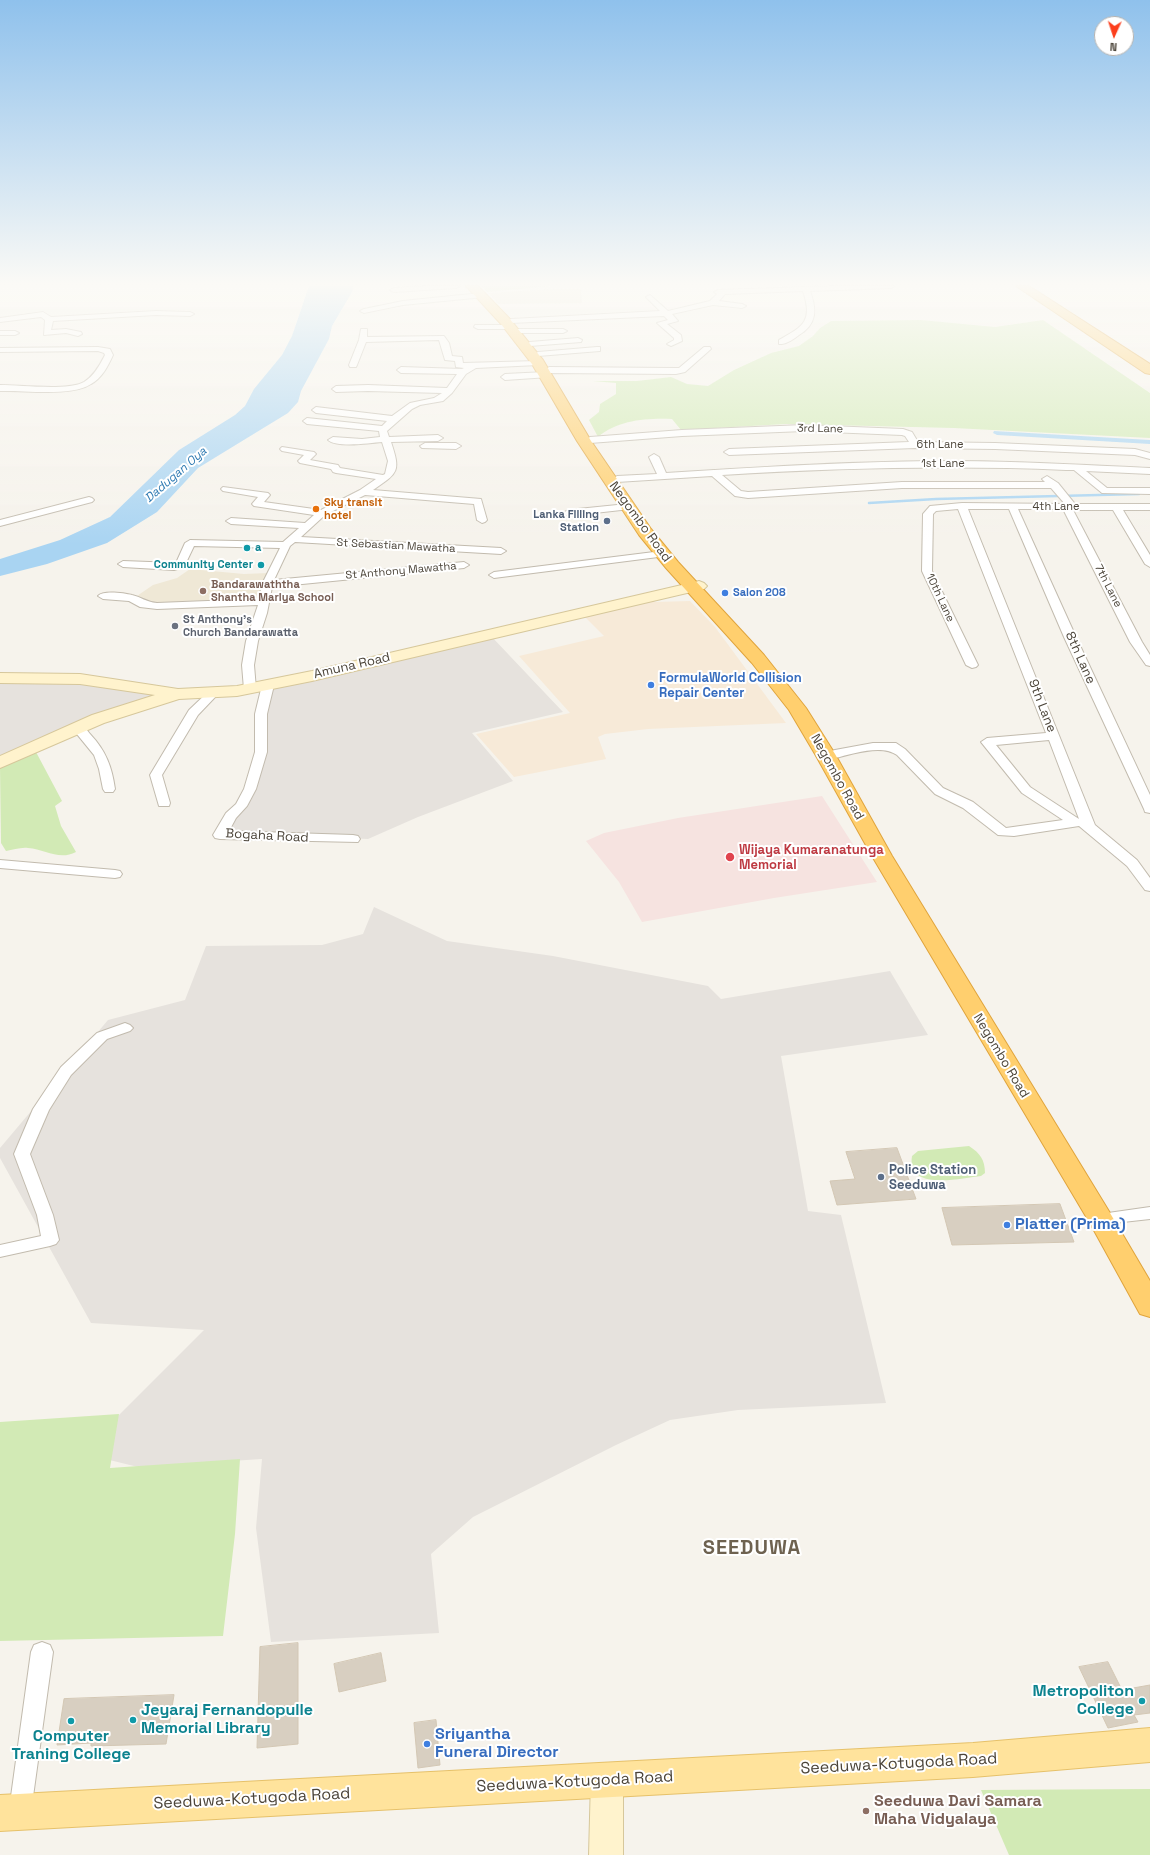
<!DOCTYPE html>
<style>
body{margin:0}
#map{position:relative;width:1150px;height:1855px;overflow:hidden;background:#f6f3ec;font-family:"Space Grotesk",sans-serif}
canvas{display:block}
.north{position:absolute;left:1094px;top:16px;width:40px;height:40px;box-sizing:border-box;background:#fff;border:1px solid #b7b4b0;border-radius:50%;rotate:183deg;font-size:11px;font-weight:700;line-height:16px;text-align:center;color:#4b4439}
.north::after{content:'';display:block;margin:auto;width:14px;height:18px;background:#fc3f1d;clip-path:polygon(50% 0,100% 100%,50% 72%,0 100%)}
</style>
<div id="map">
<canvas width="1150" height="1855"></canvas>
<div class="north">N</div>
</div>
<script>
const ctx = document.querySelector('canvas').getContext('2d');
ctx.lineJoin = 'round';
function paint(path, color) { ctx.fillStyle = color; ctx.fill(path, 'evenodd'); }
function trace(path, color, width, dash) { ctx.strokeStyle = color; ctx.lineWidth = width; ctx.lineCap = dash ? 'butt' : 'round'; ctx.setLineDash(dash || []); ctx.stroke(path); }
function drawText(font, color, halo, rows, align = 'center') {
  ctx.font = font + ' "Space Grotesk",sans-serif'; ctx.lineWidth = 4; ctx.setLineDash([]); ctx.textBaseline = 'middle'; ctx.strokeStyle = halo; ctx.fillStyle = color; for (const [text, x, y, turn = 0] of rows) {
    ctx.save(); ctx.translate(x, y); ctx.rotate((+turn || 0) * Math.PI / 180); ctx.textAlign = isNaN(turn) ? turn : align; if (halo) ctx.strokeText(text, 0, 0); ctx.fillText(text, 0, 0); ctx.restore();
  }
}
paint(new Path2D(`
 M 650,599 L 655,602 L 690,601 L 715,627 L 786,723 L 648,729 L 605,734 L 598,737 L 606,759 L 514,777 L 476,734 L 570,713 L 519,656 L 604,636 L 582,614 Z`), '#f7ead8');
paint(new Path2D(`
 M 491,636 L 563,712 L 472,733 L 513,781 L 418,817 L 368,839 L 224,833 L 265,758 L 260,689 Z
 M 0,680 L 70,680 L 158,694 L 0,759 Z
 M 374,907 L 447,941 L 553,956 L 708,986 L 721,999 L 890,971 L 928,1035 L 781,1056 L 808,1211 L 841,1215 L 886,1403 L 738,1410 L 670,1420 L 616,1445 L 473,1517 L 431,1554 L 439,1633 L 271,1642 L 256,1528 L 262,1459 L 138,1467 L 81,1453 L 204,1330 L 91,1323 L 0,1158 L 0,1148 L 108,1020 L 185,1000 L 206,946 L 322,945 L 363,934 Z`), '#e6e2dd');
paint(new Path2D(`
 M 554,289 L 581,289 L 582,303 L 498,304 L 489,293 Z
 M 190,569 L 244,574 L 268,573 L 259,601 L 151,604 L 134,598 L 153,585 L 177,578 Z`), '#efe8d6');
paint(new Path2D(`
 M 822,796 L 877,882 L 774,898 L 642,922 L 619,882 L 586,841 L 604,833 L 678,818 Z`), '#f6e3e0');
paint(new Path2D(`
 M 482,286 L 550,286 L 487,292 Z
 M 921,320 L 995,327 L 1043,320 L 1150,393 L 1150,438 L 953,428 L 786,424 L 681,430 L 672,419 C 646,418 618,420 598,437 L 589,420 L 599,412 L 600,404 L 616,394 L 616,383 L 593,381 L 637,381 L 671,377 L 687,384 L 708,386 L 734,370 L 771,353 L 799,346 L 813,336 L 820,328 L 831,321 Z
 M 36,752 L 62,801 L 55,806 L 61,826 L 76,852 C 59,861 45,849 28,848 C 21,847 13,850 6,851 L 1,843 L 0,767 Z
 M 969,1146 C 980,1153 985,1160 985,1173 L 981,1176 C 962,1178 906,1192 912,1156 L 918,1151 Z
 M 119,1414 L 110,1468 L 240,1459 L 235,1534 L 223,1636 L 0,1641 L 0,1422 Z
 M 1150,1789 L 1150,1855 L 1009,1855 L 981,1790 Z`), '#d2eab5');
paint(new Path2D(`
 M 309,286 L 353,286 L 352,292 L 332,326 L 329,339 L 301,391 L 298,402 L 288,413 L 198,468 L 157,512 L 107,543 L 47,564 L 0,576 L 0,559 L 60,540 L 110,517 L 179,450 L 235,415 L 245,406 L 254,389 L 282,355 L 292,336 Z`), '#a9d4f2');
trace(new Path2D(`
 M 869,503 L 936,499 L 1139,494`), '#a9d4f2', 2.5);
paint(new Path2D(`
 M 994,431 L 1150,440 L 1150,444 L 997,435 L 993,433 Z`), '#a9d4f2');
const building = new Path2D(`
 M 897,1148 L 916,1199 L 837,1205 L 830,1181 L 855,1179 L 846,1152 Z
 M 1060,1204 L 1074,1242 L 952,1245 L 942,1208 Z
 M 298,1643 L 298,1744 L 257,1748 L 260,1647 Z
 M 381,1653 L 386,1681 L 339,1692 L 334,1664 Z
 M 1108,1662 L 1122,1690 L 1150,1685 L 1150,1713 L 1134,1715 L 1138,1722 L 1108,1728 L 1079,1667 Z
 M 174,1695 L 166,1744 L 91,1746 L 91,1743 L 57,1745 L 64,1699 Z
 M 436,1720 L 440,1765 L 418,1768 L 414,1723 Z`);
paint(building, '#d8cfc1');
trace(building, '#d3c7b4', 1);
const street = new Path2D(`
 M 426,286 L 460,286 L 456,288 L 394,292 L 390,290 L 394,288 Z
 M 836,286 L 895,286 L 891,288 L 810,291 C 817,310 817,324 799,335 C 794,339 788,343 782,344 L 779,344 L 779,340 C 804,326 813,321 803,291 L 725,294 L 719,301 L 742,304 L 746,306 L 742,308 L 713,305 L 672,314 L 678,321 L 667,324 L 681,335 L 682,341 L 671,346 L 667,344 L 674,340 L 674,338 L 657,323 L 668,320 L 664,316 L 511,323 L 507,321 L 511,319 L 660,311 L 646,297 L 650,295 L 668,311 L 710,301 L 717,294 L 714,292 L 718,290 Z
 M 481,293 L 484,293 L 484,297 L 403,305 L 364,313 L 360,311 L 364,309 L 403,301 Z
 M 156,311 L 190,312 L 194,314 L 190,316 L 156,315 L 53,321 L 51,330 L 66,329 L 81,332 L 82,334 L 78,336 L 66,333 L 44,335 L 45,320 L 41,317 L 0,322 L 0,318 L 43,312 L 51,317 Z
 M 475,325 L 509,325 L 513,327 L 509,329 L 478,329 L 474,327 Z
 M 361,329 L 367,329 L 367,337 L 444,336 L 449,343 L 452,356 L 462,357 L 463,363 L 538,361 L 542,363 L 538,365 L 476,368 L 466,374 L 452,393 L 443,401 L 420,405 L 412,409 L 387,431 L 389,437 L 438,435 L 443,438 L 438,441 L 391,442 C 401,472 398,473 373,490 L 481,499 L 487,520 L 485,522 L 482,523 L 477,520 L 474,504 L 365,495 L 325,515 L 301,537 L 501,548 L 506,551 L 501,554 L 295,542 L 290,546 L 274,580 L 464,562 L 469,565 L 464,568 L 272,587 L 267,613 L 258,641 L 254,665 L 256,689 L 254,691 L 246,691 L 244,689 L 242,665 L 246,641 L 258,605 L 157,609 L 140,607 L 129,601 L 103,599 L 98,596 C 103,590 124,593 132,595 C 142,597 145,602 157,603 L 259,599 L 262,584 L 280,548 L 194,546 L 184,567 L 174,570 L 123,567 L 118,564 L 123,561 L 176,563 L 185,543 L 190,540 L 283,542 L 299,528 L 231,524 L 226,521 L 231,518 L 305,523 L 314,515 L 254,506 L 252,504 L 258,497 L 223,491 L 221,489 L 223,487 L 268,493 L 270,495 L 264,502 L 321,510 L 360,490 L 376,479 L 336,473 L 333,472 L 331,469 L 300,463 L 298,461 L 304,455 L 282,451 L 280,449 L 282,447 L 314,452 L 316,454 L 310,460 L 338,465 L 340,468 L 383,475 L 385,474 L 388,461 L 382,442 C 370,443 337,448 328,440 L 333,437 L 362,439 L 380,437 L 379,431 L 307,424 L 303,421 L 307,418 L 382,426 L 387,421 L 316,413 L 312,410 L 316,407 L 392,416 L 410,403 L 434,398 L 442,393 L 368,391 L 336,392 L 332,389 L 336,386 L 368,385 L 447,388 L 457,374 L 401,373 L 397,370 L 401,367 L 462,369 L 464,368 L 456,367 L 455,361 L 445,360 L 439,340 L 366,342 L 357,365 L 356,367 L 350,367 L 349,365 L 359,340 Z
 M 517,329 L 563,329 L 567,331 L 563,333 L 517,333 Z
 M 0,331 L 15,331 L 19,333 L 15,335 L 0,335 Z
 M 578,338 L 582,340 L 581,342 L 530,346 L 526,344 L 530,342 Z
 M 98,347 L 110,349 L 113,355 C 108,366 102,378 91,384 C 72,397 23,390 0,391 L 0,385 C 20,385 68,391 84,382 C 94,376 100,365 105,355 L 104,353 L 98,351 L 0,352 L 0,348 Z
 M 597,347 L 600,347 L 600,351 L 538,356 L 534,354 L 538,352 Z
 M 704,347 L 710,347 L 711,349 L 685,372 L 676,374 L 549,373 L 545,370 L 549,367 L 676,368 L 679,368 Z
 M 546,372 L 550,375 L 549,377 L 505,380 L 501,377 L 505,374 Z
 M 804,425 L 903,429 L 912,432 L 918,442 L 995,443 L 1135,449 L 1150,453 L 1150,459 L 1135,455 L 995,449 L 915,448 L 729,455 L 724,452 L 729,449 L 909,442 L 905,436 L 902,435 L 804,431 L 682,436 L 590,443 L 585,440 L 590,437 L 682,430 Z
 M 425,443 L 456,443 L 461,446 L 456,449 L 422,448 L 420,446 Z
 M 654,454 L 659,457 L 666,473 C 762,467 858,461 953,461 C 1019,461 1085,465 1150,468 L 1150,474 L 1086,471 L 1107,488 L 1150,488 L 1150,494 L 1102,493 L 1074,470 L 1066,470 C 951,465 837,468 722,475 L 741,491 L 748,492 L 902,482 L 1045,482 L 1042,479 L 1047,476 L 1058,483 L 1075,504 L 1150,504 L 1150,510 L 1123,510 L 1150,555 L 1150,567 L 1145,564 L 1113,510 L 1073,510 L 1142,642 L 1150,655 L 1150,666 L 1146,665 L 1130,642 L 1063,509 L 1018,509 L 1076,637 L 1150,795 L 1150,813 L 1145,812 L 1144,809 L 1064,637 L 1009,509 L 968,509 L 1095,825 L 1137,860 L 1150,878 L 1150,891 L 1145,890 L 1127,866 L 1079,826 L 1014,836 L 998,835 L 963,808 L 935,794 L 897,755 C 881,744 853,754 835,758 L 831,757 L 829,754 L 831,751 L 835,750 L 873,743 L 896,743 L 905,749 L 943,788 L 973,802 L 1006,828 L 1063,820 L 1022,793 L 981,742 L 987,738 L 1046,733 L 958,509 L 936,511 L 933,514 L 932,571 L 978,665 L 976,667 L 972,668 L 966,665 L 922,571 L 923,514 L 930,506 L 962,503 L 1065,504 L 1051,488 L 902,488 L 748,498 L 735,496 L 712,476 L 617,482 L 612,479 L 617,476 L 657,474 L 649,457 ZM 1049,740 L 1079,819 L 1030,787 L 996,745 Z
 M 89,497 L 92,498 L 94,500 L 92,502 L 0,526 L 0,520 Z
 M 627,504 L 630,505 L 632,507 L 630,509 L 568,516 L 563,513 L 568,510 Z
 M 662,551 L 667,554 L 666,556 L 494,578 L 489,575 L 494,572 Z
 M 268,682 L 274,685 L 267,714 L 267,752 L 256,789 L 247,806 L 236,818 L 229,831 L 353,835 L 358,836 L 360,839 L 358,842 L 220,839 L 215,838 L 213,835 L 226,813 L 236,804 L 244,789 L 255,752 L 255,714 L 262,685 Z
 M 213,690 L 219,693 L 198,715 L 162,775 L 170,803 L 169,806 L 159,806 L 150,775 L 189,710 L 209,691 Z
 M 78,724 C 84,726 87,730 90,734 C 106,751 112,767 115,789 L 113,792 L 105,792 L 103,789 L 99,769 L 94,755 L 72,728 Z
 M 0,860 L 115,870 L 120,871 L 122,874 L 120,877 L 115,878 L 0,868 Z
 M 125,1023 L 130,1025 L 133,1028 L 130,1031 L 107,1039 L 71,1075 L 49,1110 L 30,1154 L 53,1215 L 59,1240 L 56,1244 L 50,1246 L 0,1257 L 0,1245 L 41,1236 L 37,1215 L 14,1154 L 33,1109 L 61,1067 L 97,1033 Z
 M 1150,1207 L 1150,1219 L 1114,1223 L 1108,1221 L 1106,1217 L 1108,1213 Z
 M 42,1642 L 50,1645 L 53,1652 L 31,1811 L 28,1819 L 20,1822 L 12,1819 L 9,1811 L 31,1652 L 34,1645 Z`);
const secondary = new Path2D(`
 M 699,581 L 704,583 L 707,586 L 704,589 L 312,681 L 237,696 L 179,699 L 104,723 L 0,768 L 0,756 L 92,715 L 155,695 L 80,684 L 0,683 L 0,673 L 80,674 L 178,689 L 237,686 L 312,671 Z
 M 607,1764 L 618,1769 L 623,1780 L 623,1855 L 589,1855 L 591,1780 L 596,1769 Z`);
const primary = new Path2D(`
 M 1150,1728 L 1150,1762 L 973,1777 L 0,1831 L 0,1795 L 973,1743 Z`);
const highway = new Path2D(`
 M 466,286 L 478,286 L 509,318 L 543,360 L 591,441 L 651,529 L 678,562 L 764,655 L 806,708 L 835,754 L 892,856 L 1110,1213 L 1150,1281 L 1150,1317 L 1140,1314 L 1091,1225 L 872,856 L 815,754 L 789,710 L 752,663 L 666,568 L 639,535 L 577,441 L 532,364 L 501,324 Z
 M 1016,286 L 1029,286 L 1150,364 L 1150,374 L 1145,373 Z`);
trace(street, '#c2bbae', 2);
trace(secondary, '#d6c79b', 2);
trace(primary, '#e6c16a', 2);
trace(highway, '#e0a43c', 2);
paint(street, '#fff');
paint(secondary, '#fff3cd');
paint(primary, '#ffe39c');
paint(highway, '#ffcf6e');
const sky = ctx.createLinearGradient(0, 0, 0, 545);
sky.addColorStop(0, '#8fc1ec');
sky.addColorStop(0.52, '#fbfaf6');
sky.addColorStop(1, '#fbfaf600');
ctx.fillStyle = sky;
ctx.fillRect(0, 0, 1150, 545);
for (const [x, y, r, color] of [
 [316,509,4,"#e8710a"],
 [607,521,4,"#5c6f8a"],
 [247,548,4,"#0f9aa8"],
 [261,565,4,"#0f9aa8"],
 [203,591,4,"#8d6e63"],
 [725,593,4,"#3f7fe0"],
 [175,626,4,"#6b7280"],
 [651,685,4,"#3f7fe0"],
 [730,857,5,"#e0444e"],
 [881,1177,4,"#5c6f8a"],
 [1007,1225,4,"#3f7fe0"],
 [1142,1701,4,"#0f9aa8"],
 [133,1720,4,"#0f9aa8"],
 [71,1721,4,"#0f9aa8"],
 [427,1744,4,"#3f7fe0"],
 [866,1811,4,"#8d6e63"]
]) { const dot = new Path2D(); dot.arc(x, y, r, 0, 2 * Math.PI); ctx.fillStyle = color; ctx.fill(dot); trace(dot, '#fff', 1.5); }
drawText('11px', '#4b4439', '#fff', [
 ["3rd Lane",820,429,1],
 ["6th Lane",940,445],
 ["1st Lane",943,464],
 ["4th Lane",1056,507],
 ["St Sebastian Mawatha",396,546,3],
 ["St Anthony Mawatha",401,571,-5],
 ["7th Lane",1108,586,63],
 ["10th Lane",940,598,65]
]);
drawText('bold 11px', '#c56008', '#fff', [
 ["Sky transit",324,503],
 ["hotel",324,516]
], 'left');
drawText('bold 11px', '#4e5e75', '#fff', [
 ["Lanka Filling",599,515],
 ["Station",599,528]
], 'right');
drawText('bold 11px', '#0d838f', '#fff', [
 ["a",255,548],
 ["Community Center",253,565,"right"]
], 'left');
drawText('bold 11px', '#785e54', '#fff', [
 ["Bandarawaththa",211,585],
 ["Shantha Mariya School",211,598]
], 'left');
drawText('bold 11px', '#366cbe', '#fff', [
 ["Salon 208",733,593]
], 'left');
drawText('bold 11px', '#5b616d', '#fff', [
 ["St Anthony's",183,620],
 ["Church Bandarawatta",183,633]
], 'left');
drawText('italic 12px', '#2e7ab2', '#fff', [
 ["Dadugan Oya",176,475,-41]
]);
drawText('13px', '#4b4439', '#fff', [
 ["Negombo Road",640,522,54],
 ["8th Lane",1080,658,66],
 ["Amuna Road",352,666,-13],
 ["9th Lane",1042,706,69],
 ["Negombo Road",837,777,61],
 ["Bogaha Road",267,836,3],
 ["Negombo Road",1001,1056,59]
]);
drawText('bold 13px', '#366cbe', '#fff', [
 ["FormulaWorld Collision",659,678],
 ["Repair Center",659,693]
], 'left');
drawText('bold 13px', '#be3a42', '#fff', [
 ["Wijaya Kumaranatunga",739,850],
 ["Memorial",739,865]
], 'left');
drawText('bold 13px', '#4e5e75', '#fff', [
 ["Police Station",889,1170],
 ["Seeduwa",889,1185]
], 'left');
drawText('bold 16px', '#366cbe', '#fff', [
 ["Platter (Prima)",1015,1225],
 ["Sriyantha",435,1735],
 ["Funeral Director",435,1753]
], 'left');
drawText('bold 16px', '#0d838f', '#fff', [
 ["Metropoliton",1134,1692],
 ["College",1134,1710],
 ["Jeyaraj Fernandopulle",141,1711,"left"],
 ["Memorial Library",141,1729,"left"],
 ["Computer",71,1737,"center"],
 ["Traning College",71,1755,"center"]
], 'right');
drawText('16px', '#4b4439', '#fff', [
 ["Seeduwa-Kotugoda Road",899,1764,-3],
 ["Seeduwa-Kotugoda Road",575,1782,-3],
 ["Seeduwa-Kotugoda Road",252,1799,-3]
]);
drawText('bold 16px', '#785e54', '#fff', [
 ["Seeduwa Davi Samara",874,1802],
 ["Maha Vidyalaya",874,1820]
], 'left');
ctx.letterSpacing = '1px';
drawText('bold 20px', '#6e6250', '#fff', [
 ["SEEDUWA",752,1549]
]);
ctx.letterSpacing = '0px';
</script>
